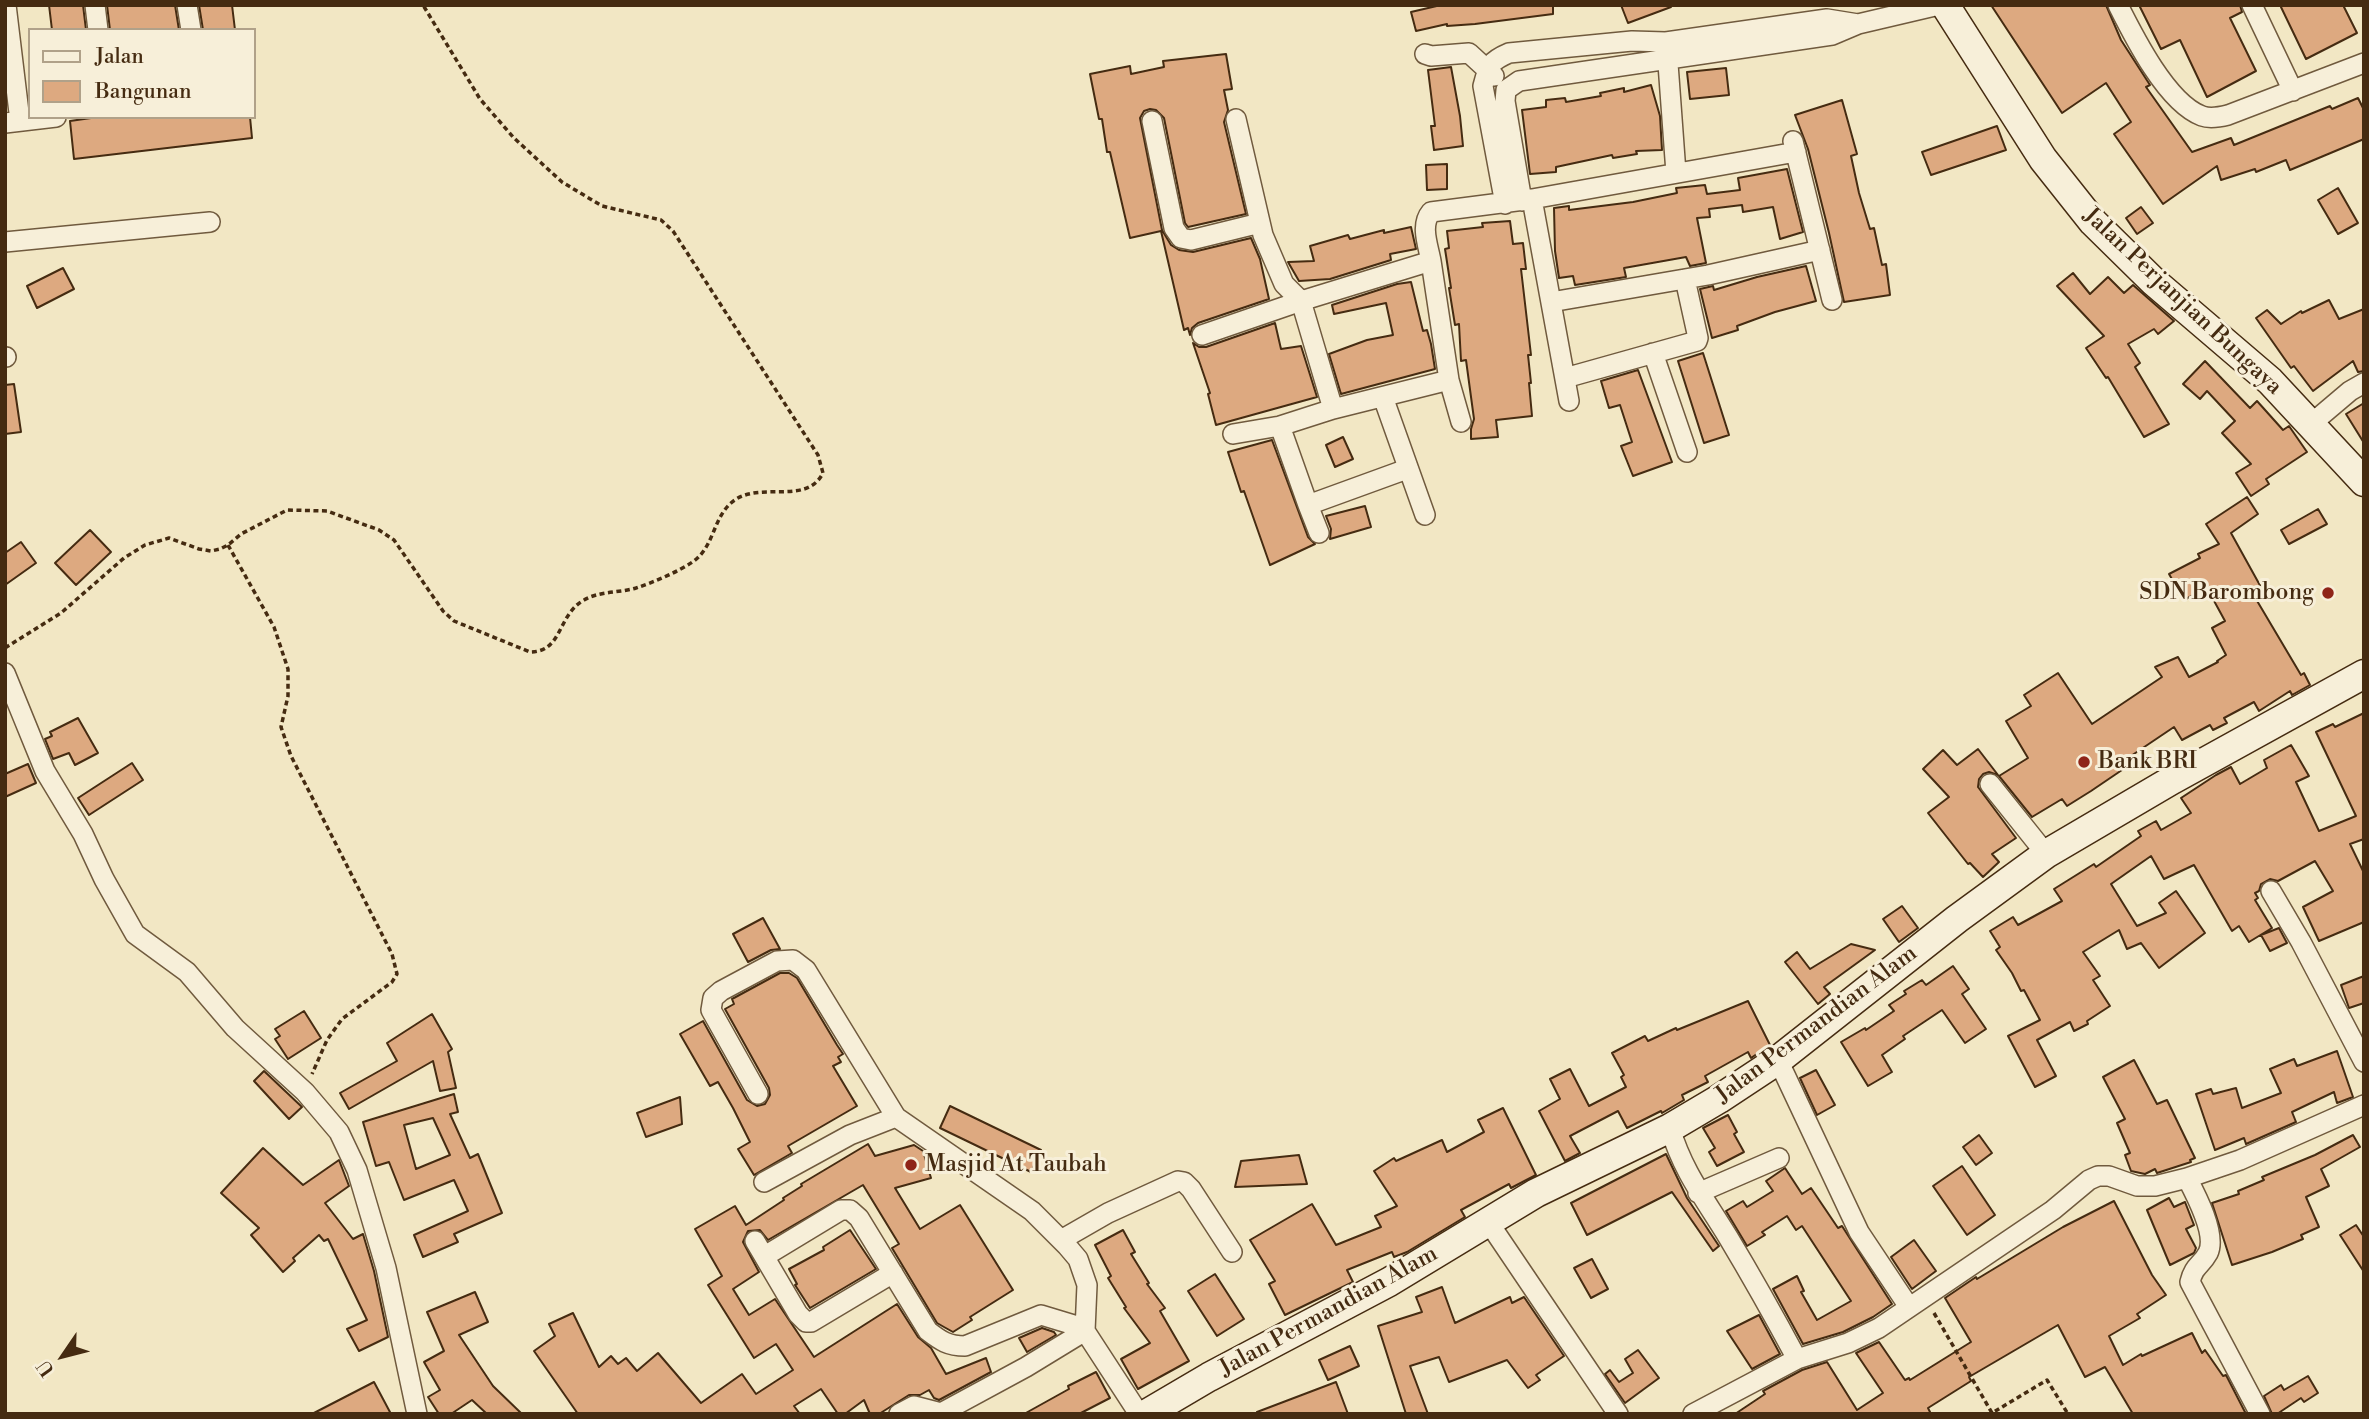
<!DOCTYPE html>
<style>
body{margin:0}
#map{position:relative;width:2369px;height:1419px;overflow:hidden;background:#f2e7c4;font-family:"Libre Bodoni",serif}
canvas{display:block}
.frame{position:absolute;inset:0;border:7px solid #452b11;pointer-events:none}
.legend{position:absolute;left:28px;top:28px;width:228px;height:91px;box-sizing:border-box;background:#f7efd9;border:2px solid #b0a189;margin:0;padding:9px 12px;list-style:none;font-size:21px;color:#452b11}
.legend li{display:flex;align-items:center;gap:14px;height:35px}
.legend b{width:35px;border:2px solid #b0a189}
.north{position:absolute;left:28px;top:1321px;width:70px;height:70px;-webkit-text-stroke:5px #f7efd9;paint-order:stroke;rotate:235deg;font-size:19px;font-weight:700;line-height:28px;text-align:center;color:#452b11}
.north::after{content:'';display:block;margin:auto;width:24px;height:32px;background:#452b11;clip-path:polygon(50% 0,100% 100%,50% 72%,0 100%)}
</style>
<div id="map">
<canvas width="2369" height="1419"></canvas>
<div class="frame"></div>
<ul class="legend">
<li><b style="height:9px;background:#f7efd9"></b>Jalan</li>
<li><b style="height:19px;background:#dda980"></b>Bangunan</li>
</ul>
<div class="north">U</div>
</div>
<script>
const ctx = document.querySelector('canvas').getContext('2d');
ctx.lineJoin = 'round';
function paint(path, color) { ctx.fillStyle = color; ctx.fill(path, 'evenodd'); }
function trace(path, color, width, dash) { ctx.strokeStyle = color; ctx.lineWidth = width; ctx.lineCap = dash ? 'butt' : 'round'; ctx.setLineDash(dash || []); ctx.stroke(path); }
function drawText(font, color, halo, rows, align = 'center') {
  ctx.font = font + ' "Libre Bodoni",serif'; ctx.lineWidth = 6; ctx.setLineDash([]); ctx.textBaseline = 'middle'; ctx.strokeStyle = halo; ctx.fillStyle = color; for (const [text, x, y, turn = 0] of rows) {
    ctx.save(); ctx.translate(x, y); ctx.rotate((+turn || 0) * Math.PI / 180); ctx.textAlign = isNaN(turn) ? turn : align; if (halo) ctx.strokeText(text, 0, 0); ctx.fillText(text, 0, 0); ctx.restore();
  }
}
const building = new Path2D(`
 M 49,5 L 83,5 L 86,30 L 52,30 Z
 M 107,5 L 175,5 L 179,30 L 110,30 Z
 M 199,5 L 232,5 L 235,30 L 203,30 Z
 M 1441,5 L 1553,5 L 1553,14 L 1475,24 L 1447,26 L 1447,24 L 1416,31 L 1411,12 Z
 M 1621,5 L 1671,5 L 1671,7 L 1628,23 Z
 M 1991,5 L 2106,5 L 2121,40 L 2150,85 L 2146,87 L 2192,152 L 2231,138 L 2234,145 L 2330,106 L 2332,109 L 2358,98 L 2364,110 L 2364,139 L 2290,170 L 2286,160 L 2256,172 L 2255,169 L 2221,180 L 2217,166 L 2163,204 L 2114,134 L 2131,122 L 2106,83 L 2062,113 Z
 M 2139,5 L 2240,5 L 2242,12 L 2230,18 L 2256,71 L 2207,97 L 2180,40 L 2161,49 Z
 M 2280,5 L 2343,5 L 2357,33 L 2306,59 Z
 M 1226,54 L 1232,89 L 1224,90 L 1228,110 L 1224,122 L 1246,214 L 1188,227 L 1185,223 L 1164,118 L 1156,110 L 1150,109 L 1144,111 L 1140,118 L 1162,230 L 1171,245 L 1179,250 L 1193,252 L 1251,238 L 1260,259 L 1269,299 L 1198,323 L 1192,328 L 1190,335 L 1188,328 L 1184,330 L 1161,231 L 1130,238 L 1110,152 L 1107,152 L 1102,119 L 1099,119 L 1090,74 L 1130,66 L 1131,74 L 1164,67 L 1163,61 Z
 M 1451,67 L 1460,116 L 1463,146 L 1434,150 L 1431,126 L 1435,126 L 1428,70 Z
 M 1726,68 L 1729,95 L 1690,99 L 1687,72 Z
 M 1651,85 L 1660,116 L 1662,150 L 1636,151 L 1637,154 L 1613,158 L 1612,155 L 1556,167 L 1556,172 L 1530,174 L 1522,110 L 1546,107 L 1546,100 L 1565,98 L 1566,102 L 1601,96 L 1600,93 L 1624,88 L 1624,92 Z
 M 1842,100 L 1857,154 L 1851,156 L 1859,193 L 1870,229 L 1874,228 L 1882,265 L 1886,264 L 1890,295 L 1844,302 L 1829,233 L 1808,149 L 1795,115 Z
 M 98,117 L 250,117 L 252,138 L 74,159 L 70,121 Z
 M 1997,126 L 2006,150 L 1931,175 L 1922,152 Z
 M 1447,164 L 1447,189 L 1427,190 L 1426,165 Z
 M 1787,169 L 1803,232 L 1780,239 L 1773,207 L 1743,212 L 1742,205 L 1709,209 L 1710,217 L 1697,218 L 1706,263 L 1690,266 L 1686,257 L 1624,268 L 1626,277 L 1575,285 L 1573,276 L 1559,278 L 1555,251 L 1554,208 L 1569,206 L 1569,210 L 1633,202 L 1677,193 L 1676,188 L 1705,185 L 1707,194 L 1740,190 L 1738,178 Z
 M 2338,188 L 2358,223 L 2338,234 L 2318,200 Z
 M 2141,207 L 2153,223 L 2137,234 L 2126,218 Z
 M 1510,221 L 1513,244 L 1523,243 L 1526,269 L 1521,269 L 1531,355 L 1528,355 L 1531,383 L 1529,383 L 1532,416 L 1496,420 L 1498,437 L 1471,439 L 1471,429 L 1474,419 L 1466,360 L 1461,361 L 1459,324 L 1455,325 L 1449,288 L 1451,288 L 1445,249 L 1449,248 L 1447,231 L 1483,227 L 1482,223 Z
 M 1411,227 L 1416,249 L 1390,254 L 1391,260 L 1330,279 L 1299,281 L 1288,262 L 1314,261 L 1310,246 L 1348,235 L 1350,239 L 1384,230 L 1384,233 Z
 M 1806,266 L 1816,301 L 1775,312 L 1737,326 L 1738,330 L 1712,338 L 1700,289 L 1713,286 L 1714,290 L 1757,277 Z
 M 63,268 L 74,289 L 37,308 L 27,286 Z
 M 2073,273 L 2090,294 L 2108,277 L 2124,293 L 2133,285 L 2174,321 L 2158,334 L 2154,329 L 2128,344 L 2140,363 L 2135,367 L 2169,424 L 2144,437 L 2108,377 L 2106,378 L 2086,348 L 2104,336 L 2057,286 Z
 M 1411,282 L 1423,331 L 1427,330 L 1431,344 L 1435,369 L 1341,394 L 1329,354 L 1367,340 L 1393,335 L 1386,303 L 1334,314 L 1332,305 L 1397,284 Z
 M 2329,300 L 2339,319 L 2364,309 L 2364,371 L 2358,372 L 2353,361 L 2313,391 L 2294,366 L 2291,368 L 2256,318 L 2267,310 L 2281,324 L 2301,311 L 2302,313 Z
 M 1275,323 L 1281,349 L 1301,346 L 1317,397 L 1216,425 L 1208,394 L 1210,393 L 1193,343 L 1199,347 L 1206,347 Z
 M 1703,353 L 1729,435 L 1704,443 L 1678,361 Z
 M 2205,361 L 2250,408 L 2257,401 L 2283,430 L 2289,426 L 2307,452 L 2266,479 L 2269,484 L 2251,496 L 2236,473 L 2251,464 L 2222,433 L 2235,421 L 2207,391 L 2200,399 L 2183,384 Z
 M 1638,370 L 1672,462 L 1633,476 L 1621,446 L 1632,442 L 1620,405 L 1609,408 L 1601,381 Z
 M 14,384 L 21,432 L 5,434 L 5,385 Z
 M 2364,403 L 2364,443 L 2346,414 Z
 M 1343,437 L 1353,459 L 1335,467 L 1326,445 Z
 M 1272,440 L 1308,537 L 1315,544 L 1270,565 L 1244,491 L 1241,492 L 1228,452 Z
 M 2247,497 L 2258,514 L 2231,533 L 2262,589 L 2253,594 L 2301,675 L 2304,673 L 2310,685 L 2292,695 L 2290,691 L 2259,711 L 2254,702 L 2224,718 L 2227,723 L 2213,730 L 2210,725 L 2182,740 L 2174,727 L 2119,764 L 2122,770 L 2091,791 L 2067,806 L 2062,799 L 2032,817 L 1999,776 L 2028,758 L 2006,721 L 2031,706 L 2024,695 L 2058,673 L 2092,724 L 2162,677 L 2155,667 L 2178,657 L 2189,677 L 2218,662 L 2217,661 L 2226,655 L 2212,628 L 2225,621 L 2207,588 L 2184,600 L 2169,574 L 2200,558 L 2198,554 L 2219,544 L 2206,524 Z
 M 1365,506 L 1371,527 L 1330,539 L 1331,529 L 1326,516 Z
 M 2318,509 L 2327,524 L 2289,544 L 2281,530 Z
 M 90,530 L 111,552 L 76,585 L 55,563 Z
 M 21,542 L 36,563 L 5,585 L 5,553 Z
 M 2364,713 L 2364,839 L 2350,844 L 2364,873 L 2364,922 L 2319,941 L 2303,907 L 2333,891 L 2315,861 L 2278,881 L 2270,879 L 2261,884 L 2259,891 L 2255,893 L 2258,898 L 2255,900 L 2272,928 L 2249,942 L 2239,926 L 2232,931 L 2194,865 L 2164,879 L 2151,856 L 2111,884 L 2137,926 L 2166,913 L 2159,903 L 2176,891 L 2205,933 L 2159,968 L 2141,943 L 2127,949 L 2119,930 L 2083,952 L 2100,976 L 2093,980 L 2110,1006 L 2087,1021 L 2088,1024 L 2074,1031 L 2070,1022 L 2037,1040 L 2056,1076 L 2035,1087 L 2008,1036 L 2040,1020 L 2024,990 L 2021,991 L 2012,973 L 1996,950 L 2000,947 L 1990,931 L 2013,917 L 2018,925 L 2062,901 L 2054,889 L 2094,864 L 2096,867 L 2141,836 L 2138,831 L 2156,821 L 2161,830 L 2191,813 L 2181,798 L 2216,775 L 2231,767 L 2240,784 L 2267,768 L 2264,760 L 2291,745 L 2309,776 L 2296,782 L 2319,831 L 2356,816 L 2316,732 L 2333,724 L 2335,727 Z
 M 78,718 L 98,753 L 75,765 L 69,753 L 53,759 L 45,739 L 52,736 L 50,732 Z
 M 1978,749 L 1998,775 L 1989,772 L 1983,774 L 1979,779 L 1978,787 L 2016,838 L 1992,854 L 1999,862 L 1983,877 L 1970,863 L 1968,864 L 1928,813 L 1949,797 L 1923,769 L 1943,750 L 1957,765 Z
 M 132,763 L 143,780 L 89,815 L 78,798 Z
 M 28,764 L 36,783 L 5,797 L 5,774 Z
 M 1902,906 L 1918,928 L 1899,942 L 1883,919 Z
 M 763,918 L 780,949 L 771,950 L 748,962 L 733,934 Z
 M 2279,928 L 2287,943 L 2270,951 L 2261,935 Z
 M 1851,944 L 1875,950 L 1824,987 L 1830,994 L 1818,1004 L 1785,962 L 1797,952 L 1810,969 Z
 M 1953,966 L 1969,989 L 1962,994 L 1986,1029 L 1965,1043 L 1942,1010 L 1903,1036 L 1905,1039 L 1882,1055 L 1892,1072 L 1868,1086 L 1841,1042 L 1865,1028 L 1866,1030 L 1894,1011 L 1889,1005 L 1906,994 L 1904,991 L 1922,980 L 1926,985 Z
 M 780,973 L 789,973 L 797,978 L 837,1045 L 843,1054 L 838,1057 L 841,1062 L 833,1066 L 857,1106 L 788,1146 L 792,1153 L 754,1175 L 738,1149 L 750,1142 L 733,1108 L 718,1082 L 710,1086 L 680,1034 L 703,1021 L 747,1100 L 757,1106 L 765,1104 L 770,1095 L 769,1088 L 725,1009 L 734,1004 L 732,999 Z
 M 2364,976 L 2364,1003 L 2349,1008 L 2341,985 Z
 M 1748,1001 L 1770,1045 L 1751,1058 L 1748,1052 L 1705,1076 L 1708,1082 L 1682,1095 L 1684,1100 L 1662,1113 L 1661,1111 L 1627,1128 L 1618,1111 L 1570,1136 L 1580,1153 L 1565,1161 L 1539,1111 L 1560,1099 L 1550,1079 L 1570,1069 L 1589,1106 L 1626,1087 L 1621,1077 L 1624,1075 L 1612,1053 L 1645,1036 L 1648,1041 L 1676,1028 L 1677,1030 Z
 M 304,1011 L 321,1038 L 288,1059 L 275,1039 L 280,1036 L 275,1029 Z
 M 432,1014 L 452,1049 L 448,1052 L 456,1088 L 440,1091 L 433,1061 L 349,1109 L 340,1093 L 397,1061 L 387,1043 Z
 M 2337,1051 L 2353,1097 L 2337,1103 L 2334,1092 L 2292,1112 L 2296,1122 L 2246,1144 L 2244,1138 L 2215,1150 L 2196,1094 L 2211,1089 L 2213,1094 L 2236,1088 L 2242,1108 L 2281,1093 L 2270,1069 L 2294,1059 L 2297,1066 Z
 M 2134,1060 L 2157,1104 L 2167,1100 L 2195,1158 L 2190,1160 L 2191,1162 L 2157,1173 L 2155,1169 L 2145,1174 L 2131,1171 L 2125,1155 L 2130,1153 L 2117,1123 L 2125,1119 L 2103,1077 Z
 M 1816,1070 L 1835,1105 L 1817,1115 L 1800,1078 Z
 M 264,1071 L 302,1107 L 289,1119 L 254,1081 Z
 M 454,1094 L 458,1112 L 450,1114 L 470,1158 L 478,1154 L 502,1213 L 454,1234 L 458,1242 L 423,1257 L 414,1235 L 468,1211 L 454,1180 L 404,1200 L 389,1162 L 376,1166 L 363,1122 ZM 433,1118 L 450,1155 L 416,1169 L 404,1125 Z
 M 680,1097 L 682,1124 L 646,1137 L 637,1113 Z
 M 950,1106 L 1041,1150 L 1031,1172 L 940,1128 Z
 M 1503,1108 L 1536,1175 L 1511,1188 L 1509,1184 L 1461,1210 L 1465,1217 L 1407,1252 L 1394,1257 L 1392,1252 L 1347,1270 L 1353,1282 L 1285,1315 L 1269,1284 L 1275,1281 L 1250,1240 L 1312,1204 L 1336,1245 L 1381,1227 L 1375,1216 L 1397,1206 L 1374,1171 L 1394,1158 L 1396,1161 L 1442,1140 L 1447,1152 L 1484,1132 L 1478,1120 Z
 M 1728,1115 L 1737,1132 L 1734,1134 L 1744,1152 L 1717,1166 L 1709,1152 L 1715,1148 L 1703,1128 Z
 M 1979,1135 L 1992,1153 L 1976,1165 L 1963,1147 Z
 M 2353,1135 L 2360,1147 L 2321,1169 L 2329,1186 L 2306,1197 L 2319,1227 L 2301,1235 L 2303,1239 L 2272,1252 L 2232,1265 L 2212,1203 L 2239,1194 L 2238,1191 L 2264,1180 L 2262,1177 L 2315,1155 Z
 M 868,1144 L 875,1156 L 914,1145 L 923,1151 L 931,1178 L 895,1188 L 920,1229 L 960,1205 L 1013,1290 L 970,1317 L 972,1320 L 953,1332 L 944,1327 L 937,1323 L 892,1248 L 899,1244 L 863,1185 L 768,1240 L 760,1230 L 748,1231 L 743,1242 L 759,1272 L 733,1289 L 749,1315 L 775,1299 L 814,1357 L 897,1304 L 918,1337 L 931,1348 L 946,1374 L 986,1358 L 991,1372 L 939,1400 L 934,1398 L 929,1390 L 920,1395 L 909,1395 L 879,1414 L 870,1414 L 864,1400 L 845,1414 L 838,1414 L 821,1389 L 794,1406 L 800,1414 L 578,1414 L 534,1351 L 555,1336 L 549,1324 L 573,1313 L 599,1367 L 611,1356 L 618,1364 L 626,1358 L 637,1371 L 658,1353 L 701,1403 L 742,1374 L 756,1394 L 793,1370 L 776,1344 L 754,1358 L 708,1285 L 722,1276 L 695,1229 L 735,1206 L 746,1225 L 784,1200 L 783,1198 L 802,1186 L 801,1184 Z
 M 263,1148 L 303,1185 L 339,1160 L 349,1186 L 325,1203 L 353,1239 L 363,1234 L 374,1271 L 388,1337 L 359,1351 L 347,1329 L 367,1320 L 328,1239 L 324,1241 L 319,1235 L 293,1258 L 295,1261 L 283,1272 L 251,1235 L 259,1228 L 221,1193 Z
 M 1666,1154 L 1687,1198 L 1719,1246 L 1713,1251 L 1672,1192 L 1587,1235 L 1571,1203 Z
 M 1299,1155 L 1307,1184 L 1235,1187 L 1241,1161 Z
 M 1962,1166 L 1995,1215 L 1967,1235 L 1933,1186 Z
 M 1785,1168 L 1802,1194 L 1811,1188 L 1838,1228 L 1842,1226 L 1892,1304 L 1873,1317 L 1843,1332 L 1803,1344 L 1773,1289 L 1797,1276 L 1804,1291 L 1801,1292 L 1817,1320 L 1851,1301 L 1802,1226 L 1796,1230 L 1787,1216 L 1762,1232 L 1765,1235 L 1747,1246 L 1726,1211 L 1743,1201 L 1747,1207 L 1773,1191 L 1766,1181 Z
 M 2169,1198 L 2174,1207 L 2185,1202 L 2194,1225 L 2186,1229 L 2196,1248 L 2194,1253 L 2170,1265 L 2147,1210 Z
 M 2114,1201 L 2152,1275 L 2166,1295 L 2137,1314 L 2140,1318 L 2109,1336 L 2123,1365 L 2141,1354 L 2142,1356 L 2192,1333 L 2202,1353 L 2205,1350 L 2223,1376 L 2226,1375 L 2246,1414 L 2133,1414 L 2105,1367 L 2085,1377 L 2058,1325 L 1969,1377 L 1971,1381 L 1928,1408 L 1931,1414 L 1735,1414 L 1765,1394 L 1763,1391 L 1802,1370 L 1827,1362 L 1857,1410 L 1883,1393 L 1856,1353 L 1879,1342 L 1905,1380 L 1909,1378 L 1910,1380 L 1971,1342 L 1945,1298 L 1976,1277 L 1977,1279 L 2063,1227 Z
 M 2356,1225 L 2364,1237 L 2364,1272 L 2340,1235 Z
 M 850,1230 L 876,1269 L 810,1308 L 795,1285 L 797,1284 L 789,1269 L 824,1250 L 823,1247 Z
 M 1123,1230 L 1135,1252 L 1131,1254 L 1149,1283 L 1147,1284 L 1165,1308 L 1160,1311 L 1189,1361 L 1138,1389 L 1121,1359 L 1150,1343 L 1124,1308 L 1126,1307 L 1108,1278 L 1111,1276 L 1095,1245 Z
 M 1914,1240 L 1936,1271 L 1912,1289 L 1891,1257 Z
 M 1592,1259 L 1608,1289 L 1591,1298 L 1574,1268 Z
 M 1215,1274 L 1244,1319 L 1217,1336 L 1188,1291 Z
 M 1442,1287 L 1455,1323 L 1510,1297 L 1512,1303 L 1524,1297 L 1564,1356 L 1536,1375 L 1540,1380 L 1528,1388 L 1507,1360 L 1449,1382 L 1439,1357 L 1410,1366 L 1428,1414 L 1406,1414 L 1378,1326 L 1422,1312 L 1416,1297 Z
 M 475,1292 L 488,1322 L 459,1335 L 493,1386 L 522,1414 L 487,1414 L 472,1400 L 451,1414 L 439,1414 L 428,1397 L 440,1390 L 424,1362 L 444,1351 L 427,1312 Z
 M 1759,1315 L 1780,1354 L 1752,1369 L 1727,1331 Z
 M 1042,1328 L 1054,1332 L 1056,1335 L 1027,1352 L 1019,1338 Z
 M 1350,1346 L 1359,1366 L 1328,1380 L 1319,1360 Z
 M 1638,1350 L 1659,1378 L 1625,1403 L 1605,1374 L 1610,1370 L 1619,1382 L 1633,1373 L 1625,1359 Z
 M 1096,1372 L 1110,1398 L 1079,1414 L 1024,1414 L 1069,1389 L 1068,1386 Z
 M 2308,1376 L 2318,1393 L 2304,1402 L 2301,1398 L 2277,1414 L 2272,1414 L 2264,1396 L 2281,1385 L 2284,1390 Z
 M 374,1382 L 391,1414 L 312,1414 Z
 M 1336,1382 L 1348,1414 L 1258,1414 L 1257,1412 Z`);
paint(building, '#dda980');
trace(building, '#452b11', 2);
const street = new Path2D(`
 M 6,5 L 20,121
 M 95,5 L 98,30
 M 187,5 L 191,30
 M 2118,5 C 2134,37 2167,103 2202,116 C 2210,119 2220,117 2228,115 L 2364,63
 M 2252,5 L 2293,91
 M 1667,50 L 1676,173
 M 1425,54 L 1431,56 L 1469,53 L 1494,76
 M 1236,119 L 1263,235 L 1284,284 L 1301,301 L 1333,409
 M 1152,121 L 1174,228 L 1181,238 L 1191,240 L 1260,223
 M 5,123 L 56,117
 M 1793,141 L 1832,300
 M 1532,199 L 1796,152
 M 1522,201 L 1505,101 L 1506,90 L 1519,81 L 1832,35 L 1858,24 L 1939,5
 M 1505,204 L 1483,86 C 1488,66 1490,61 1509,53 L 1632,41 L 1666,42 L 1827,19 L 1858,24
 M 5,242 L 210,222
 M 1431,261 C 1428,245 1420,225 1431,212 L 1532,199 L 1569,401
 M 1551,302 L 1708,275 L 1820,250
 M 1202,335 L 1301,301 L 1431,261 L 1449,380 L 1461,422
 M 1653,353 L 1687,452
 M 5,357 L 6,357
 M 1565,378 L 1697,341 L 1698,338 L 1685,279
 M 1383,397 L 1425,515
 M 2311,424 L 2350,391 L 2364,383
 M 1280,426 L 1308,505 L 1407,469
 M 1233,434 L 1280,426 L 1333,409 L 1449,380
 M 1308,505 L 1319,533
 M 5,673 L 45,771 L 83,834 L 104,879 L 135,934 L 187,972 L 235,1028 L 305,1092 L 339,1132 L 357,1170 L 386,1268 L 417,1414
 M 1990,784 L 2046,854
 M 2271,891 L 2301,942 L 2364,1062
 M 1778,1060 L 1859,1232 L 1909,1307
 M 758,1094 L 711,1010 L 713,998 L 721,991 L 777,961 L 793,960 L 806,970 L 896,1117
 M 1670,1128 C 1683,1172 1705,1199 1728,1237 C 1752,1277 1775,1318 1797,1359
 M 2187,1178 C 2196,1195 2217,1235 2208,1253 C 2201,1266 2194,1265 2190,1282 L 2260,1414
 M 764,1182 L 850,1135 L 896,1117 L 1032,1211 L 1067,1246 L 1078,1259 L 1087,1285 L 1085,1331 L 1026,1367 L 941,1413 L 914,1406 L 899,1414
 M 1698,1193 L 1779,1158
 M 1489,1223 L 1618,1414
 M 1061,1240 L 1108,1213 L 1178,1181 L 1184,1182 L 1191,1189 L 1232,1252
 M 755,1241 L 798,1314 L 806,1322 L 811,1322 L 893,1273
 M 765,1256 L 841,1210 L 850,1210 L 859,1218 L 928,1331 C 941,1341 948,1346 965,1346 L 1041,1315 L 1074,1325 L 1085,1331 L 1139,1414
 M 1693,1414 L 1797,1359 L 1848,1343 L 1879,1328 L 2053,1210 L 2089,1180 L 2098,1176 L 2109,1176 L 2137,1186 L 2155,1186 L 2187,1178 L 2240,1160 L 2364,1105`);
const secondary = new Path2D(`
 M 1945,5 L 2043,159 L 2093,222 L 2153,281 L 2270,381 L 2364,482
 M 1146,1414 L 1209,1377 L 1389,1282 L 1536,1193 L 1670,1128 L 1719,1099 L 1778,1060 L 1957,919 L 2046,854 L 2172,780 L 2364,674`);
trace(street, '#705a3e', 22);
trace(secondary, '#452b11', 31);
trace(new Path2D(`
 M 228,545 L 274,627 L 288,669 L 288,696 L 281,727 L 291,756 L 392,954 L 397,974 L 392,982 L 342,1019 L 327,1040 L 312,1074
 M 5,648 L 61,613 L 124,558 L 145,545 L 169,538 L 199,549 L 211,551 L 220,549 L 228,545 L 241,534 L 287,510 L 327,511 L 379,530 L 394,540 L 443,611 L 454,621 L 530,652 C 563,652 557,615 584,600 C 599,591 619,593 636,588 C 654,582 678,572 694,561 C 714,546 713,519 731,503 C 757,479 806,507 823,473 L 818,455 L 673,231 L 661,220 L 602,206 L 562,182 L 514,138 L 480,99 L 423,5
 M 1934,1313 L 1992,1413 L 2047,1380 L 2068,1414`), '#452b11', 3.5, [5, 3.5]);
trace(street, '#f7efd9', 19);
trace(secondary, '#f7efd9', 28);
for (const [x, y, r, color] of [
 [2328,593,7,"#8f2418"],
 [2084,762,7,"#8f2418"],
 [911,1165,7,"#8f2418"]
]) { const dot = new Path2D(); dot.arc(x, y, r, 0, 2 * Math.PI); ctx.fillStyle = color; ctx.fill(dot); trace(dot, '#f7efd9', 2.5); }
drawText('23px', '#452b11', '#f7efd9', [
 ["Jalan Perjanjian Bungaya",2182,302,43],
 ["Jalan Permandian Alam",1817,1025,-37],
 ["Jalan Permandian Alam",1329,1312,-29]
]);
drawText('23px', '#452b11', '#f7efd9', [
 ["SDN Barombong",2314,593,"right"],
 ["Bank BRI",2098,762],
 ["Masjid At Taubah",925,1165]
], 'left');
</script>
